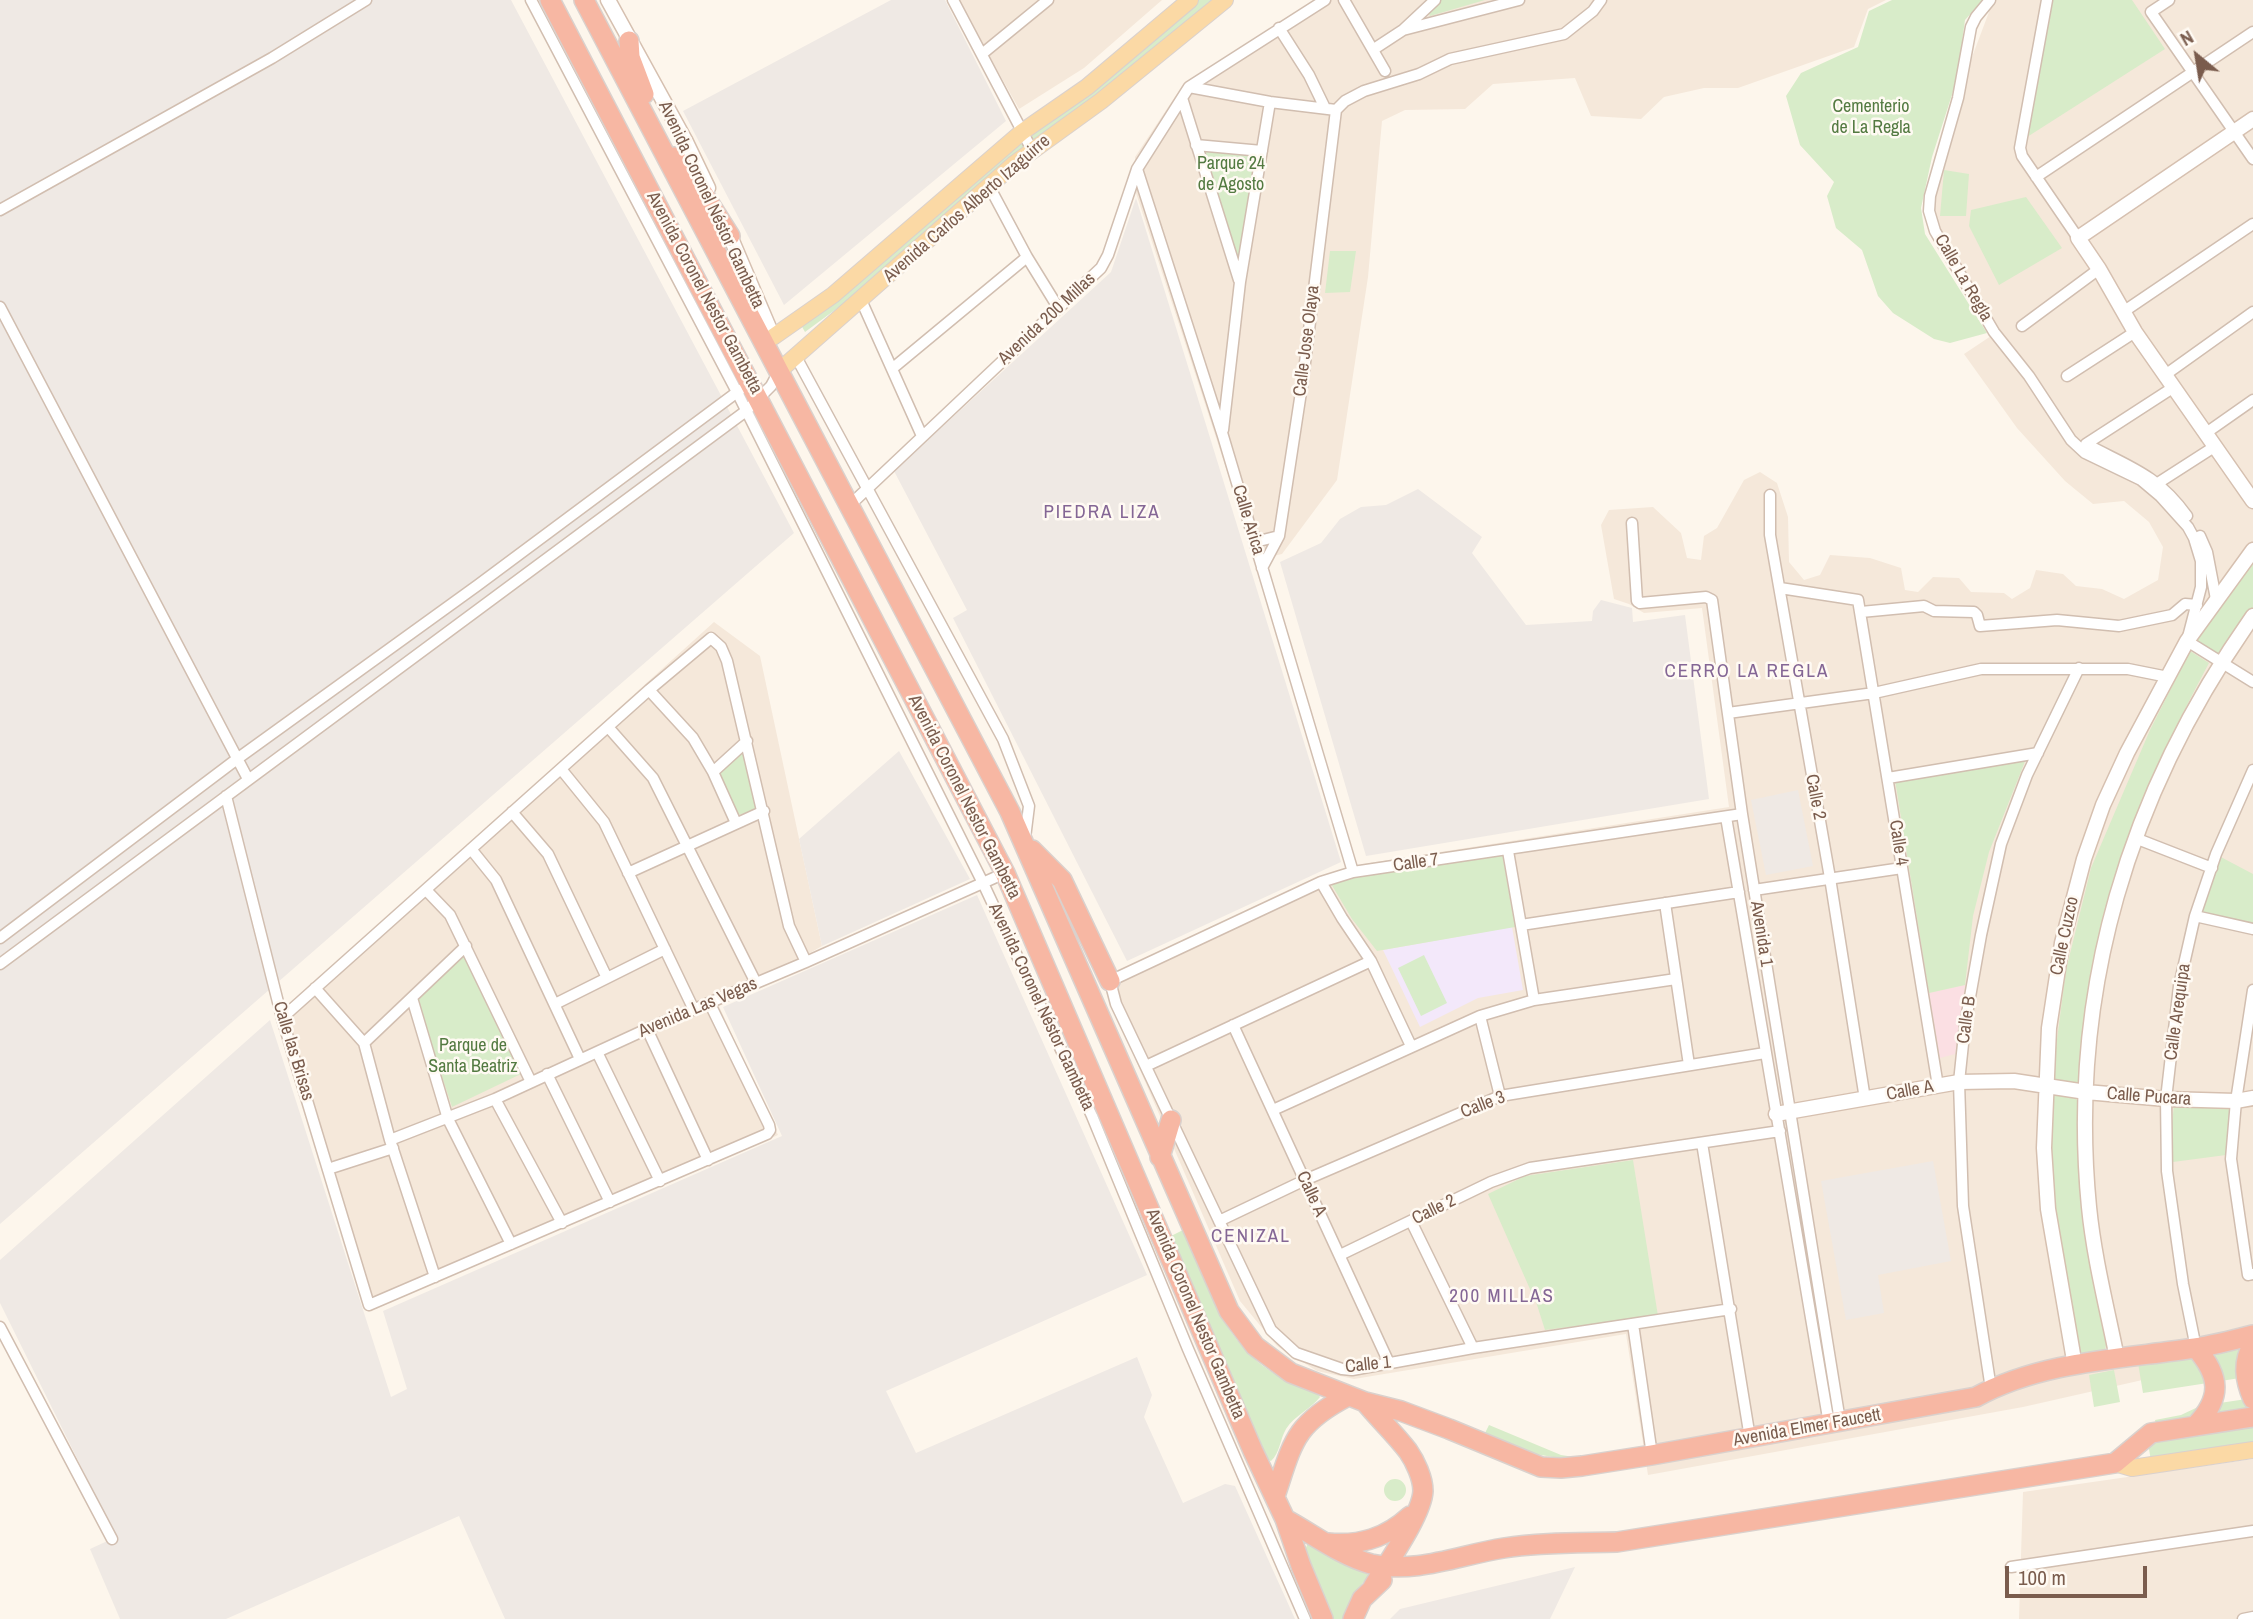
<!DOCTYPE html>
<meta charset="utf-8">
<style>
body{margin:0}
#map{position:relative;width:2253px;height:1619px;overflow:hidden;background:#fdf6ec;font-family:"Archivo Narrow",sans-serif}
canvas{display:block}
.north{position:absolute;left:2162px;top:21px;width:70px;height:70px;-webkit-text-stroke:5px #fffaf3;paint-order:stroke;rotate:330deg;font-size:19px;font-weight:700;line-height:28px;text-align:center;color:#7a5c4d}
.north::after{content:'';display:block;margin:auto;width:24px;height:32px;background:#7a5c4d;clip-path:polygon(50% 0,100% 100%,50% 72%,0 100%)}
.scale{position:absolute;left:2005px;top:1566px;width:142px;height:32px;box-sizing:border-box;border:4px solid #7a5c4d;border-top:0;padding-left:9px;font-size:21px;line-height:24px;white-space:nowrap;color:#7a5c4d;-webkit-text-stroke:5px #fffaf3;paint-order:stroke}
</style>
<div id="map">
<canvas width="2253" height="1619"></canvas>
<div class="north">N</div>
<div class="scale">100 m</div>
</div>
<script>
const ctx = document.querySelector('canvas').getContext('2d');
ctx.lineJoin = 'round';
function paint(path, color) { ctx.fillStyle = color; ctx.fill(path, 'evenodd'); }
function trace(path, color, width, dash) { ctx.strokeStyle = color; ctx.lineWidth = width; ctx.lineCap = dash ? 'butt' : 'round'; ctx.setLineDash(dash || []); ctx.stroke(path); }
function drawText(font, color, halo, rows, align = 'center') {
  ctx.font = font + ' "Archivo Narrow",sans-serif'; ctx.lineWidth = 5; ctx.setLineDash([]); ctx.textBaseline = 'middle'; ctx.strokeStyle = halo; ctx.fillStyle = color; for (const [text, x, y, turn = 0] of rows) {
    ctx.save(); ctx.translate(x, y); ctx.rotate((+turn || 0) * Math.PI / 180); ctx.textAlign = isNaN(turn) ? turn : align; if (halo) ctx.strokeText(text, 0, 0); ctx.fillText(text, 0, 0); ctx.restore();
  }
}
paint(new Path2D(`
 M 958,0 L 1162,0 L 1084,68 L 1019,109 Z
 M 1326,0 L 1886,0 L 1868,9 L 1854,47 L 1738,88 L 1704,88 L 1664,97 L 1641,119 L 1591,116 L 1575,78 L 1493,84 L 1465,109 L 1405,110 L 1382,121 L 1368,277 L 1337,480 L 1282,554 L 1256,560 L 1136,193 L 1135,157 L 1184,83 Z
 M 1990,0 L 2253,0 L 2253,1355 L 2023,1407 L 1648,1475 L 1626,1334 L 1354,1379 L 1317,1371 L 1277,1346 L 1240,1301 L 1101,980 L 1336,872 L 1363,864 L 1729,807 L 1702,608 L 1644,613 L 1629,604 L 1614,599 L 1601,525 L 1609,510 L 1653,507 L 1681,533 L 1687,558 L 1701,560 L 1704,536 L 1717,528 L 1744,480 L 1760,472 L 1777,483 L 1788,517 L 1789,562 L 1804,580 L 1820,575 L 1830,555 L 1870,558 L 1901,568 L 1905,590 L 1918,592 L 1933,577 L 1959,578 L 1971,592 L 2004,593 L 2012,599 L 2030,588 L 2036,570 L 2063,574 L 2076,586 L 2102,589 L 2124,599 L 2158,580 L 2163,547 L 2149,522 L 2124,501 L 2093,504 L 2065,481 L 2017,428 L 1964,354 L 1991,336 L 1941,255 L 1925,215 L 1934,158 L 1989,12 Z
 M 714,622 L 760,656 L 822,946 L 719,1006 L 778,1135 L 368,1312 L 276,1018 Z
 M 2253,1459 L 2253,1619 L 2019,1619 L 2023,1492 Z`), '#f5e8da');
paint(new Path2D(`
 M 0,0 L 511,0 L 794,533 L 0,1224 Z
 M 891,0 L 945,0 L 1006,121 L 784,305 L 683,111 Z
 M 1136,198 L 1341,862 L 1127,961 L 953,618 L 967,610 L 894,471 L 1111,272 Z
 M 1418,489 L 1482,537 L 1472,553 L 1526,625 L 1592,621 L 1593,611 L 1601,600 L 1632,608 L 1633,622 L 1685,615 L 1709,799 L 1366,856 L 1280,562 L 1321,543 L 1340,519 L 1361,507 L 1386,505 Z
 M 899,751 L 970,879 L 822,946 L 799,839 Z
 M 1798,790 L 1813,866 L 1766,875 L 1751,800 Z
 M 977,895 L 1147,1275 L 886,1391 L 916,1453 L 1137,1357 L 1152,1395 L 1144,1417 L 1183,1503 L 1225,1484 L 1235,1486 L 1295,1619 L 505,1619 L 459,1516 L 226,1619 L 120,1619 L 90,1549 L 116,1537 L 0,1303 L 0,1260 L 270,1020 L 391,1397 L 407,1389 L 383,1311 L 782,1136 L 723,1007 Z
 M 1933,1161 L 1951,1261 L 1878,1275 L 1884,1313 L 1846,1320 L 1821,1181 Z
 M 1575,1567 L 1550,1619 L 1390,1619 L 1400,1609 Z`), '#efe9e4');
paint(new Path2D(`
 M 1512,927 L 1523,990 L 1478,998 L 1420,1027 L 1383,950 Z`), '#f3e8fa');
paint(new Path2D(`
 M 1965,985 L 1955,1054 L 1940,1058 L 1929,993 Z`), '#fbdfe3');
paint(new Path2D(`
 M 1199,0 L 1215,0 L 921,237 L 843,304 L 805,332 L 801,325 L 1010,149 L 1090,92 Z
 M 1441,0 L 1485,0 L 1430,16 L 1428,12 Z
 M 1892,0 L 1983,0 L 1965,20 L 1957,79 L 1932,157 L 1921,208 L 1925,234 L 1987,333 L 1950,343 L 1934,339 L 1893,313 L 1878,296 L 1862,250 L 1836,228 L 1827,196 L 1834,182 L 1800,145 L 1786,96 L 1801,73 L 1858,47 L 1869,11 Z
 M 2051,0 L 2132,0 L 2165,49 L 2024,139 Z
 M 1204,149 L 1252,155 L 1256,159 L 1240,254 L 1237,256 L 1201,157 Z
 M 1944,170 L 1969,174 L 1966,216 L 1940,216 Z
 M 2026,197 L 2062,248 L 1999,285 L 1969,226 L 1971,210 Z
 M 1330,251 L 1356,251 L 1350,292 L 1325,293 Z
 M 2253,558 L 2253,614 L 2221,656 L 2192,640 Z
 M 2190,651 L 2209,663 C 2173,730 2140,799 2116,872 C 2095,938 2087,1013 2078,1082 C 2068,1085 2060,1085 2052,1078 L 2066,970 L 2091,868 L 2150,730 Z
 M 743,750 L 757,806 L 755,810 L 738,815 L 716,770 Z
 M 2026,759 L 1989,852 L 1973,916 L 1965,985 L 1929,993 L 1895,780 Z
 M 1502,853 L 1515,927 L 1377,951 L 1352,919 L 1330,882 Z
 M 2217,855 L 2253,874 L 2253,928 L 2196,917 Z
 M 463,955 L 466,956 L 523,1073 L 452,1107 L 416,998 Z
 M 1424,955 L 1447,1003 L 1421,1016 L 1398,968 Z
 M 2057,1095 L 2074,1096 L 2079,1103 L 2082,1211 L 2106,1345 L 2105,1350 L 2083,1355 L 2080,1351 L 2056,1228 L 2050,1160 L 2053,1097 Z
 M 2174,1105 L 2230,1105 L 2226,1155 L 2173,1162 L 2171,1133 Z
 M 1633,1160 L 1658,1316 L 1545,1330 L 1537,1305 L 1488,1194 L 1525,1176 Z
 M 1183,1230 C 1218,1307 1228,1364 1316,1392 L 1320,1397 C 1311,1409 1295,1415 1286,1429 C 1280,1439 1280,1453 1271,1461 L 1266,1459 L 1263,1454 L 1171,1236 Z
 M 2253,1339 L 2253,1376 L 2143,1393 L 2137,1357 Z
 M 2114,1370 L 2120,1402 L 2094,1407 L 2089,1375 Z
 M 2253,1398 L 2253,1409 L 2156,1424 L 2155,1420 L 2181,1415 L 2200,1406 Z
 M 1489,1425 L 1561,1455 L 1574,1457 L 1616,1453 L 1571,1460 L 1523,1452 L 1484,1435 Z
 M 2253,1425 L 2253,1443 L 2151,1461 L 2148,1443 Z
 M1384 1490a11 11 0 1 1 22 0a11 11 0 1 1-22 0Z
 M 1312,1544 L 1341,1563 L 1369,1575 L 1354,1594 L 1345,1619 L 1333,1619 L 1305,1550 L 1307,1545 Z`), '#d8ecc9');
const street = new Path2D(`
 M 531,0 L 737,392 L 983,883 L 1092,1116 L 1188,1349 L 1305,1619
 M 953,0 L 1032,150
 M 1344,0 L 1385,71
 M 1990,0 L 1976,17 L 1971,27 L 1958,98 L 1930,196 L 1929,211 L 1935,231 L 1994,332 L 2029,376 L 2071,440 L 2085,453 L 2141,480 L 2160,496 L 2188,527 L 2194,538 L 2201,561 L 2201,587 L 2187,641 L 2253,682
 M 2047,0 L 2020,148 L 2022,156 L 2078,238
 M 2169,0 L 2151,12 L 2253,159
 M 1279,28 L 1309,75 L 1325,108
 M 1403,30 L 1519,0
 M 1374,49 L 1403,30 L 1435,0
 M 982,54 L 1048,0
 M 1189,87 L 1270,102 L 1336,110
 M 1182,98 L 1239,280
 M 1336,110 L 1345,101 L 1364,91 L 1419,74 L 1450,59 L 1564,34 L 1593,11 L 1601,0
 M 1196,145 L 1262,151
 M 1137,169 L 1223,436 L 1353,872
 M 2036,177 L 2253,32
 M 989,186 L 1027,257 L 1059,309
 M 0,210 L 272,58 L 366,0
 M 861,300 L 922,436
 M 0,307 L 248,779
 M 2123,312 L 2253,224
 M 2022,326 L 2099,269
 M 795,355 L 1003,739 L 1029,806 L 1025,838
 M 893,368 L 1027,257
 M 2165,375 L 2253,312
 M 2067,376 L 2135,332
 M 1223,430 L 1240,282 L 1270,102
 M 2206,433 L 2253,400
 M 2086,444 C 2129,467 2157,474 2187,516
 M 2086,444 L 2174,387
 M 2158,483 L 2214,447
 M 1770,495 L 1770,535 L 1830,878 L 1865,1099
 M 850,505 L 1101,268 L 1108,255 L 1137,169 L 1189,87 L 1325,0
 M 1632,523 L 1637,601 L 1640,603 L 1706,597 L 1712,600 L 1742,814 L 1840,1421
 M 1253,536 L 1263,540 L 1279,536
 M 2200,536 L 2207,552 L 2216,599
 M 1262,568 L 1279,536 L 1303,379 L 1336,110
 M 1780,588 L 1858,600 L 1938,1086
 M 1861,612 L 1924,606 L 1934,611 L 1974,612 L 1977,615 L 1980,626 L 2057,620 L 2119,626 L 2172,615 L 2185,604 L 2197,605
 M 649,690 L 693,738 L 713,772 L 736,823
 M 1728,713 L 1874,693 L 1981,669 L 2128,669 L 2168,677
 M 608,727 L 653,778 L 756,983
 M 561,769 L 604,822 L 694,1010
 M 713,772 L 747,741
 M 1888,778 L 2038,753
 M 226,796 L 282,1018 L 369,1305 L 767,1134 L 770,1130 L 769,1125 L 710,1004
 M 512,812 L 548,854 L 607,978
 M 1726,817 L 1829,1424
 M 2135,838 L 2212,868
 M 471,849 L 496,880 L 580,1059
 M 1508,851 L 1534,1000
 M 628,873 L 764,811
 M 1321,882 L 1342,918 L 1371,961 L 1411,1046
 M 426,890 L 450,915 L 531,1082
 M 1754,890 L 1902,868
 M 1665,903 L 1689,1065
 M 2195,916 L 2253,929
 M 1521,925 L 1739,892
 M 0,938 L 237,759 L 478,585 L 740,390
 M 0,964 L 746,411 L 771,386 L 779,371
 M 315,988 L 364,1043 L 390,1140 L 435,1277
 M 2253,990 L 2236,1101 L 2231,1159 L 2248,1275 L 2253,1274
 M 412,998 L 448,1119 L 511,1244
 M 555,1004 L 665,949
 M 1480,1016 L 1500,1096
 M 282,1018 L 649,690 L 711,638 L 721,647 L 727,661 L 789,926 L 806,962
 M 1233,1025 L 1389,1363
 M 647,1029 L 708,1160
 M 364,1043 L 466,946
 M 597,1052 L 660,1181
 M 1146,1066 L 1371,961
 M 547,1074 L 610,1202
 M 495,1099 L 562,1223
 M 1273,1110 L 1480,1016 L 1534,1000 L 1676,979
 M 390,1140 L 495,1099 L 647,1029 L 806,962 L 1005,873
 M 1702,1143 L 1750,1438
 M 328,1169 L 393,1148
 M 1219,1221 L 1305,1180 L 1500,1096 L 1765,1053
 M 1411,1221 L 1473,1348
 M 1340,1255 L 1491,1182 L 1530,1168 L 1780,1131
 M 1731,1309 L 1473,1348 L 1352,1370 L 1342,1369 L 1296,1353 L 1271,1330 L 1116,1004 L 1110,981 L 1321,882 L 1353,872 L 1742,814
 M 1633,1324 L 1652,1455
 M 0,1327 L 112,1539
 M 2196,1348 L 2183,1284 L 2167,1171 L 2166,1099 L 2179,986 L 2195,916 L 2216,854 L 2253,770
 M 1991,1389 L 1963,1206 L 1959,1082 L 1965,1025 L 1981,935 L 2001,844 L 2027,775 L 2079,668
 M 2011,1567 L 2253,1531
 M 2243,1619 L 2253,1617`);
const secondary = new Path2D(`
 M 608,0 L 685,140 L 708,188
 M 2253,119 L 2078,238 L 2099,269 L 2135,332 L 2253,501
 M 727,229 L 773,337
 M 1776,1114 L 1959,1082 L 2014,1081 L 2086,1092 L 2166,1099 L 2236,1101 L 2253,1098
 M 2117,1358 C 2107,1308 2094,1258 2089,1207 C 2068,991 2129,792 2253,616
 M 2075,1366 L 2048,1209 L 2044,1148 L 2049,1028 L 2062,943 L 2084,859 L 2103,805 L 2127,753 L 2187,641 L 2253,550`);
const primary = new Path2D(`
 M 773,337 L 833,295 L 1022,132 L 1087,87 L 1190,0
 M 779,371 L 1014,164 L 1101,101 L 1225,0
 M 2115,1463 L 2132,1468 L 2253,1450`);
const highway = new Path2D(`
 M 550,0 L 1005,873 L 1253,1451 L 1285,1519 L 1301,1566 L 1323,1619
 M 584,0 L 1010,812 L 1229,1311 L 1255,1346 L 1291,1373 L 1365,1402 L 1401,1411 L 1449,1429 L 1541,1467 L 1561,1468 L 1582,1466 L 1652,1455 L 1976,1397 C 2042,1361 2122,1359 2195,1348 C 2215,1345 2234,1340 2253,1335
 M 629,41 L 630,57 L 644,94
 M 674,157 L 694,179 L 730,236
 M 1032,850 L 1062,880 L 1110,981
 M 1160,1157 L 1171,1120
 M 2253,1344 C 2242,1363 2245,1380 2253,1399
 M 2196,1348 C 2220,1376 2222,1397 2197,1424
 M 1365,1402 C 1379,1419 1395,1434 1408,1451 C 1415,1461 1423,1478 1423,1491 C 1422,1515 1386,1565 1373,1587
 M 1275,1496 C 1293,1442 1294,1424 1348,1396
 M 1285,1519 C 1313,1534 1341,1556 1371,1564 C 1417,1574 1459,1555 1504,1548 C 1541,1542 1580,1543 1617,1542 L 2115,1463 L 2151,1433 L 2253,1417
 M 1328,1543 C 1360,1546 1386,1538 1410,1516
 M 1353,1619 L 1362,1599 L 1382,1580`);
trace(street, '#d1beb0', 13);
trace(secondary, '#d6c0b0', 17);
trace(primary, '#dad1cd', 18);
trace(highway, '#dad1cd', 22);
trace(street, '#fff', 10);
trace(secondary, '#fff', 14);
trace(primary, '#fbd9a5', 16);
trace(highway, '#f7b7a3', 19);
drawText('18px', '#537a41', '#fffaf3', [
 ["Cementerio",1871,107],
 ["de La Regla",1871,128],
 ["Parque 24",1231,164],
 ["de Agosto",1231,185],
 ["Parque de",473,1046],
 ["Santa Beatriz",473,1067]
]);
drawText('18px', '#7a5c4d', '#fffaf3', [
 ["Avenida Coronel Néstor Gambetta",711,205,65],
 ["Avenida Carlos Alberto Izaguirre",967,209,-41],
 ["Calle La Regla",1963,278,60],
 ["Avenida Coronel Nestor Gambetta",704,293,62],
 ["Avenida 200 Millas",1047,319,-43],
 ["Calle Jose Olaya",1307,341,-83],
 ["Calle Arica",1248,520,73],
 ["Avenida Coronel Nestor Gambetta",964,797,63],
 ["Calle 2",1815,797,79],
 ["Calle 4",1898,843,81],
 ["Calle 7",1416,863,-8],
 ["Avenida 1",1761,934,81],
 ["Calle Cuzco",2065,936,-78],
 ["Avenida Coronel Néstor Gambetta",1041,1007,65],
 ["Avenida Las Vegas",698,1008,-23],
 ["Calle Arequipa",2178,1012,-82],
 ["Calle B",1967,1020,-82],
 ["Calle las Brisas",293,1051,73],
 ["Calle A",1910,1091,-10],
 ["Calle Pucara",2149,1097,4],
 ["Calle 3",1483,1105,-21],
 ["Calle A",1311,1194,65],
 ["Calle 2",1434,1210,-26],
 ["Avenida Coronel Nestor Gambetta",1195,1314,67],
 ["Calle 1",1368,1365,-6],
 ["Avenida Elmer Faucett",1807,1428,-10]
]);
ctx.letterSpacing = '2px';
drawText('19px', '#846695', '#fffaf3', [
 ["PIEDRA LIZA",1102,513],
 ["CERRO LA REGLA",1747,672],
 ["CENIZAL",1251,1237],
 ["200 MILLAS",1502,1297]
]);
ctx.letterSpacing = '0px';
</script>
